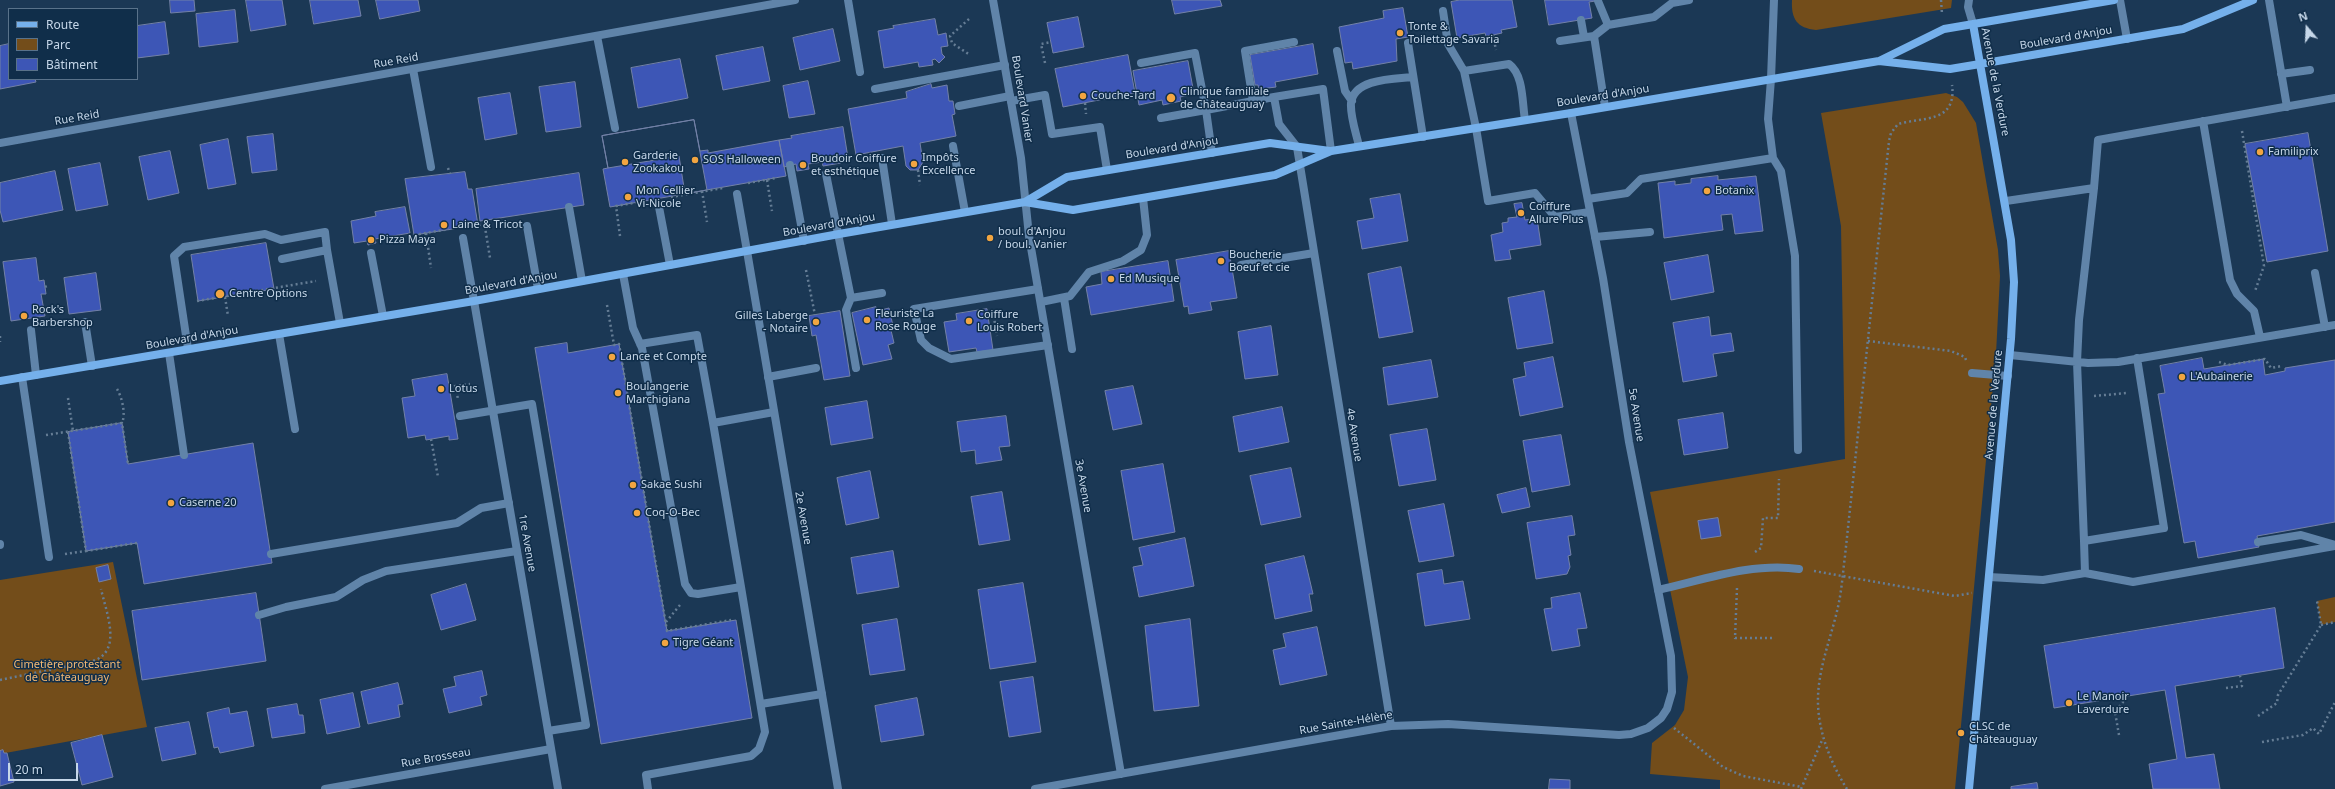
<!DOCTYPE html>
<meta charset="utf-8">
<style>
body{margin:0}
#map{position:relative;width:2335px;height:789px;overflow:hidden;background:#1b3855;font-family:"Noto Sans",sans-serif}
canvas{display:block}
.legend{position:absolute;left:8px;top:8px;width:130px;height:72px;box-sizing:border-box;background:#102e4a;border:1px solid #59728a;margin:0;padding:5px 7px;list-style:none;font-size:12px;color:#c6d7e9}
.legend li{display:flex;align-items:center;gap:8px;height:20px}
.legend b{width:20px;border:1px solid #59728a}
.north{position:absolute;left:2287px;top:8px;width:40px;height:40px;-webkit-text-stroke:3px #102e4a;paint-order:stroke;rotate:341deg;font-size:11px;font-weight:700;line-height:16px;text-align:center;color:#c6d7e9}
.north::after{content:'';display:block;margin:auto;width:14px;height:18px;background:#c6d7e9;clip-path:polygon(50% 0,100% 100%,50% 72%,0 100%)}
.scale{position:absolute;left:8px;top:763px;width:70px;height:18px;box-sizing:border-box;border:2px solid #c6d7e9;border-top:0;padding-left:5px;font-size:12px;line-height:14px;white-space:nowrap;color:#c6d7e9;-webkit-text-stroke:3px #102e4a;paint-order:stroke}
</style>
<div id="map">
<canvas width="2335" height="789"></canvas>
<ul class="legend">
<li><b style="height:5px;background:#75b0eb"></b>Route</li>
<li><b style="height:11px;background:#734d1a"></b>Parc</li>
<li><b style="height:11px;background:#3d56b6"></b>Bâtiment</li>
</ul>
<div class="north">N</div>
<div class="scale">20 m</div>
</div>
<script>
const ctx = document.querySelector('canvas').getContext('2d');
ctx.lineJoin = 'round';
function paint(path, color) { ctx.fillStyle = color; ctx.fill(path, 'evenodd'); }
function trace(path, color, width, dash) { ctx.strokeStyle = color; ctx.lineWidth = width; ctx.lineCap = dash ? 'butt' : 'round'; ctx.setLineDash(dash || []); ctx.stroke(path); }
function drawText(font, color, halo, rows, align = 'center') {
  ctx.font = font + ' "Noto Sans",sans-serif'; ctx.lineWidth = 3; ctx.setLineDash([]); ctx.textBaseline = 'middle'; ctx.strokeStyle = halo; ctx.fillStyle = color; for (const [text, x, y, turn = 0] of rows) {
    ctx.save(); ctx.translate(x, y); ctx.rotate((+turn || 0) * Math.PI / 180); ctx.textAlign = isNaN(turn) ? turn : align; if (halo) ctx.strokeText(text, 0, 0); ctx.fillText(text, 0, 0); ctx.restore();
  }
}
paint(new Path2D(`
 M 1792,0 L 1952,0 L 1951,8 L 1816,30 C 1797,28 1791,19 1792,0 Z
 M 1946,93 L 1957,97 L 1963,102 L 1976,123 L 1998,250 L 2000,276 L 1996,354 L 1955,789 L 1720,789 L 1720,780 L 1650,774 L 1652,743 L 1675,725 L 1684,710 L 1688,677 L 1650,492 L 1845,459 L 1841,226 L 1821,113 Z
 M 113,562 L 147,727 L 0,754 L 0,580 Z
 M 2335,597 L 2335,622 L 2321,625 L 2317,601 Z`), '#734d1a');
const building = new Path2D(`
 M 170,0 L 194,0 L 195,11 L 171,13 Z
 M 246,0 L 282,0 L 286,25 L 251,31 Z
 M 310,0 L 358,0 L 361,16 L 314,24 Z
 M 376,0 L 418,0 L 420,11 L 380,19 Z
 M 1172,0 L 1220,0 L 1222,6 L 1175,14 Z
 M 1460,0 L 1512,0 L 1517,27 L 1501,30 L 1502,33 L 1493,35 L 1486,36 L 1485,33 L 1457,38 L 1451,2 Z
 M 1545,0 L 1602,0 L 1589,2 L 1592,18 L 1549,25 Z
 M 1403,8 L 1408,37 L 1396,39 L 1397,61 L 1353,69 L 1352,62 L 1345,63 L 1339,27 L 1384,18 L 1383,11 Z
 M 235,10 L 238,42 L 199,47 L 196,14 Z
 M 1078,17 L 1084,47 L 1053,53 L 1047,23 Z
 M 935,19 L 938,35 L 946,33 L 948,46 L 941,47 L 942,54 L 945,57 L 939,63 L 935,59 L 932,60 L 933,65 L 919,67 L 918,62 L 884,68 L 878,31 L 894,28 L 893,26 Z
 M 165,22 L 169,54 L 137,58 L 137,26 Z
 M 833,29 L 840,61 L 800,70 L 793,38 Z
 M 9,44 L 9,79 L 35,79 L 36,82 L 0,89 L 0,46 Z
 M 1313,44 L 1318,74 L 1275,82 L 1276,87 L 1268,88 L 1259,90 L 1258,85 L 1255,85 L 1250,55 Z
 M 763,47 L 770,81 L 723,90 L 716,56 Z
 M 1128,55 L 1135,93 L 1063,107 L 1055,69 Z
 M 680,59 L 688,98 L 638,108 L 631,68 Z
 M 1188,61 L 1194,94 L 1180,97 L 1181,101 L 1163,105 L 1162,100 L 1139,105 L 1133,71 Z
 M 808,81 L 815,114 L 789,118 L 783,86 Z
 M 575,82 L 581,127 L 546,132 L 539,87 Z
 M 931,84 L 932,88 L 947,85 L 949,101 L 953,101 L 955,114 L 952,115 L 956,136 L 920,143 L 923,162 L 918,170 L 910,170 L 906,166 L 903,146 L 856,155 L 848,109 L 907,98 L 906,92 Z
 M 510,93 L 517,134 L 485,140 L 478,98 Z
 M 694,120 L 700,151 L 708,150 L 708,153 L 779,140 L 786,176 L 610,207 L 603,169 L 608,168 L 602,136 Z
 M 694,120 L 707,190 L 685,194 L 679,156 L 608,168 L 602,136 Z
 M 843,127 L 848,158 L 840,159 L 841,163 L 823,166 L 822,162 L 808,164 L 809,169 L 797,171 L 796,164 L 784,167 L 779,140 L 792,138 L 791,136 Z
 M 2308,133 L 2328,251 L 2267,262 L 2245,144 Z
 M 273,134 L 277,170 L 252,173 L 247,137 Z
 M 228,139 L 236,184 L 208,189 L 200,145 Z
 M 170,151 L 179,193 L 148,200 L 139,157 Z
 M 100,163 L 108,205 L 76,211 L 68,169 Z
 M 55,171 L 63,210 L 3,222 L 0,210 L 0,183 Z
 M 465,172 L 468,189 L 472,189 L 478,225 L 414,235 L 405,179 Z
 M 579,173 L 584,205 L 480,221 L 476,189 Z
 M 1718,176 L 1718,180 L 1756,176 L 1763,231 L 1735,234 L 1732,214 L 1721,215 L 1723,230 L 1664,238 L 1658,183 L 1675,181 L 1675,185 L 1691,183 L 1691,179 Z
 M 1400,194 L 1408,241 L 1362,249 L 1357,221 L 1374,218 L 1370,199 Z
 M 1522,203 L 1525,220 L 1537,218 L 1541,245 L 1509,250 L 1511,259 L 1495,261 L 1491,235 L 1503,232 L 1502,223 L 1508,222 L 1508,218 L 1517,217 L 1514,204 Z
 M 405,207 L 410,233 L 375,239 L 376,243 L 368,245 L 367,241 L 354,243 L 351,221 L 376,216 L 375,212 Z
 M 266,243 L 274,289 L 198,301 L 191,255 Z
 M 1229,251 L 1237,298 L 1210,302 L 1212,310 L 1189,314 L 1188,306 L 1184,307 L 1176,260 Z
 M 1708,255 L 1714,292 L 1671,300 L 1664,263 Z
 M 36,258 L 39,281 L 44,280 L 46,294 L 41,294 L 45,316 L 11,321 L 3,262 Z
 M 1168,261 L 1174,301 L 1091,315 L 1086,287 L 1102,284 L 1101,272 Z
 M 1401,267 L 1413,332 L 1379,338 L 1368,274 Z
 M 96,273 L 101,310 L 69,314 L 64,278 Z
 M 1544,291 L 1553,343 L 1517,349 L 1508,298 Z
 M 876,307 L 877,311 L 889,308 L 893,326 L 890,326 L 894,343 L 888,345 L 892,359 L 863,365 L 852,313 Z
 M 987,309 L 993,350 L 977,352 L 976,348 L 949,352 L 944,322 L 957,320 L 956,314 Z
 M 840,311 L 850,376 L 824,380 L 816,335 L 812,336 L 809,316 Z
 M 1709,317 L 1711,336 L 1731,333 L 1734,351 L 1713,354 L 1717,376 L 1683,382 L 1673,323 Z
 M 1271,326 L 1278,375 L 1245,379 L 1238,332 Z
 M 567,343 L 568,353 L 619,344 L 667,631 L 736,620 L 752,718 L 601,744 L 535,348 Z
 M 1553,357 L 1563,407 L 1520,416 L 1513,379 L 1526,376 L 1524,363 Z
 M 2202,358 L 2204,369 L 2263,359 L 2265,375 L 2285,371 L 2285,368 L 2335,360 L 2335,522 L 2257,536 L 2259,547 L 2198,558 L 2195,541 L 2184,543 L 2158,394 L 2165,393 L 2160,366 Z
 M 1431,360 L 1438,397 L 1388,405 L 1383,368 Z
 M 447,374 L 458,439 L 449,440 L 449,436 L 426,440 L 425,435 L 408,438 L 402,398 L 415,396 L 412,380 Z
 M 1133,386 L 1142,424 L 1113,430 L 1105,391 Z
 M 867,401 L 873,438 L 831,445 L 825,408 Z
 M 1282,407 L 1289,442 L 1239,452 L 1233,417 Z
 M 1723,413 L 1728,448 L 1684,455 L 1678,420 Z
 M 1006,416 L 1010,446 L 999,447 L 1002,460 L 976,464 L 975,450 L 961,452 L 957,422 Z
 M 122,423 L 128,464 L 253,443 L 272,563 L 144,584 L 137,543 L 86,551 L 68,432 Z
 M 1427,429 L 1436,480 L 1399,486 L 1390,435 Z
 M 1561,435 L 1570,485 L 1532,492 L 1523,441 Z
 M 1163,464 L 1175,532 L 1133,540 L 1121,471 Z
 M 1291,468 L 1301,517 L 1261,525 L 1250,476 Z
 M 870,471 L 879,518 L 846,525 L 837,478 Z
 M 1526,488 L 1530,507 L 1502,513 L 1497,495 Z
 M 1002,492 L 1010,540 L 979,545 L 971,497 Z
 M 1444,504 L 1454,556 L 1419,562 L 1408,511 Z
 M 1572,516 L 1575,535 L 1568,536 L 1571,555 L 1568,556 L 1570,567 L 1567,574 L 1536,579 L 1527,523 Z
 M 1718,518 L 1721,536 L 1701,539 L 1698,521 Z
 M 1185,538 L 1194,586 L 1139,597 L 1133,567 L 1143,565 L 1139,548 Z
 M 893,551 L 899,587 L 857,594 L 851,558 Z
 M 1304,556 L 1313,594 L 1309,594 L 1312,611 L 1275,619 L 1265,565 Z
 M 108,565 L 111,579 L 99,582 L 96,568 Z
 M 1442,570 L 1444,584 L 1463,581 L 1470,619 L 1425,626 L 1417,574 Z
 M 1023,583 L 1036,662 L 990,669 L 978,590 Z
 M 466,584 L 476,620 L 441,630 L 431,595 Z
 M 256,593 L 266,661 L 142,680 L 132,611 Z
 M 1580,593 L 1587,628 L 1577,629 L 1580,646 L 1552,651 L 1544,609 L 1552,608 L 1551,598 Z
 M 2275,608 L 2284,668 L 2175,686 L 2186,758 L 2214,754 L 2220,789 L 2153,789 L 2149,764 L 2177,759 L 2165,690 L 2054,708 L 2044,646 Z
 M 897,619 L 905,670 L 870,675 L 862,625 Z
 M 1190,619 L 1199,706 L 1154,711 L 1145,626 Z
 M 1317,627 L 1327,675 L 1280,685 L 1273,650 L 1286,647 L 1283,634 Z
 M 482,671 L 487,695 L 480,697 L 482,705 L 449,713 L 443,689 L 456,686 L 454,677 Z
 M 1033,677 L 1041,732 L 1009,737 L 1000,682 Z
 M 398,683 L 403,704 L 398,705 L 400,717 L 368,724 L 361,692 Z
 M 353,693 L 360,727 L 327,734 L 320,700 Z
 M 917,698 L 924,735 L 881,742 L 875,706 Z
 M 297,704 L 299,715 L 303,715 L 305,733 L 272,738 L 267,709 Z
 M 229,708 L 230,714 L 247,711 L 254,746 L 220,753 L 218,747 L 214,748 L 207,713 Z
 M 189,722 L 196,754 L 162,761 L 155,728 Z
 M 102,735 L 113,777 L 82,785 L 71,743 Z
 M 3,750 L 4,753 L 7,753 L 14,782 L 0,786 L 0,751 Z
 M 1550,779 L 1570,780 L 1570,789 L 1549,789 Z
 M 2037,783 L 2038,789 L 2011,789 L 2011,787 Z`);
paint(building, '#3d56b6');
trace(building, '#7381a7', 1);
trace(new Path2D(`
 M 1941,0 L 1942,14
 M 969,19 L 950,36 L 952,43 L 970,55
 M 1493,35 L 1496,50
 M 1045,63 L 1041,44 L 1051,42
 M 1085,103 L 1086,114
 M 2242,131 L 2264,266 L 2255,291
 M 448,168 L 450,174
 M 918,170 L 920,185
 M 767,180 L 772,211
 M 748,183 L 776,178
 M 702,191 L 707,222
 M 671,197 L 723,188
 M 484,221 L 490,258
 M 474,226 L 485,224
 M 426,233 L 431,268
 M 414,235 L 449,229
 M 620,236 L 616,206 L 644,201
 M 806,270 L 815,315
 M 45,287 L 47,286
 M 225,297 L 228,316
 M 197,301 L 316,281
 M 607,305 L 614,345 L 619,344 L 667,631 L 731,620
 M 993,311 L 997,336
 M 0,336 L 0,342
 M 1868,341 L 1951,351 L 1965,357 L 1966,360
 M 2219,362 L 2228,365 L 2265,359 L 2271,368 L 2282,366
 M 456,386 L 458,400
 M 449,387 L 470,384
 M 117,389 C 122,397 126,414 122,423
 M 2094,396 L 2127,393
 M 68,398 L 73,431
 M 68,432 L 86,551 L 137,543
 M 46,435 L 122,423 L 128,464
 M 431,439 L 438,477
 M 1755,552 L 1761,548 L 1763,518 L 1778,518 L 1779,479
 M 65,554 L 86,551
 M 1814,571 L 1955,596 L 1972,593
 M 1737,588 L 1735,638 L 1775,638
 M 666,622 L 680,605
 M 2321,625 L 2335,622
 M 0,680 L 93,661 C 123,651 106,612 101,589
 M 2226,688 L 2242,686 L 2240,676
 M 2258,716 L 2277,703 L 2278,695 L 2321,625 L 2317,601
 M 1674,728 L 1723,767 L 1743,776 L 1802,787
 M 2119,735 L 2115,712 L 2123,702 L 2122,696
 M 2262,742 L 2303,735 L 2313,728 L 2319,734 L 2335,702
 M 1801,789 L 1823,738
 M 1847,789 C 1830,762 1817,729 1818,697 C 1819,664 1833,633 1839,602 C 1842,587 1843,571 1845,556 L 1889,141 L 1891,133 L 1898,124 C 1923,117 1957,123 1952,85`), '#657d95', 2.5, [2, 3]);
trace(new Path2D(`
 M 848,0 L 860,72
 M 1969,0 L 1968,7 L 1973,24
 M 2120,0 L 2127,39
 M 2269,0 L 2287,107
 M 1598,1 L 1608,25
 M 1443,11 L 1448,44 L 1464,71
 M 1581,20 L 1584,37
 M 597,36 L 615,128
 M 1560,41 L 1594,36
 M 1408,43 L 1423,137
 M 1337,51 L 1345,91 L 1352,101
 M 1141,63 L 1195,53 L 1206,110 L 1161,118
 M 413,69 L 431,167
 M 2281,74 L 2310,70
 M 875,89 L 1005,65
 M 1011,101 L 1045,95 L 1052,134 L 1100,127 L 1107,170
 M 1253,101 L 1245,51 L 1294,42
 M 959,106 L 1010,96
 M 1605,107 L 1594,36 L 1608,25 L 1654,17 L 1672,3 L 1689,0
 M 1525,120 C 1522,103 1524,75 1509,64 L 1464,71 L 1476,128 L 1488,201 L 1535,193 L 1555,217 L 1590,212
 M 2203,121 L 2230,280 L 2237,294 L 2254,311 L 2260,337
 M 953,146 L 965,212
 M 1359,146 C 1356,133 1350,116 1351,103 C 1354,78 1395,79 1413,77
 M 1297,147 L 1279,124 L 1274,97 L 1323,89 L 1331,151
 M 1212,153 L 1206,110 L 1274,97
 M 882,158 L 892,224
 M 1773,158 L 1781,171 L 1795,256 L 1798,450
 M 790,165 L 804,241
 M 826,174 L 851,298 L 846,310 L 856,368
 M 2094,188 L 2079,320 L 2077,362 L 2084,541 L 2164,528 L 2137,358
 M 737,194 L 747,251
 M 1588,199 L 1627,193 L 1641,179 L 1773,158 L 1768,119 L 1771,79
 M 2006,201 L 2094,188 L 2098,140 L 2335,98
 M 569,207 L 582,281
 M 659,207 L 670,265
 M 527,226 L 538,289
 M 1595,237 L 1650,232
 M 463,238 L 474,301
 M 371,253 L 383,316
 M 282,259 L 327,250 L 340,323
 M 1241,265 L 1314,253
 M 2315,273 L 2325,327
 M 623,274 L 633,328 L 642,348 L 685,584 L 691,593 L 698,594 L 741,587 L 765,732 L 759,749 L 751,756 L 646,775 L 648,789
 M 1038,289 L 914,309 L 921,340 L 929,348 L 951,359 L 1048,345
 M 851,298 L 882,293
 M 1064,298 L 1072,349
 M 1041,302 L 1070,296 L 1089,272 L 1123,261 L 1141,250 L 1147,235 L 1143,198
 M 85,322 L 92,366
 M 31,330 L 36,375
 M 279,334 L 295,429
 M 640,344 L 697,335 L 713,423 L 774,412
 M 188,349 L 174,256 L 184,247 L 265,234 L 281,240 L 325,232 L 327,250
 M 169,353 L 184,455
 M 2010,355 L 2088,363 L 2118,362 L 2335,325
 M 1972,373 L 2008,376
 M 22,377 L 49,557
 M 768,377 L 816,368
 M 460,416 L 532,404 L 586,725 L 548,731
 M 713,423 L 741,587
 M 2258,542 L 2301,535 L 2335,545
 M 0,544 L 0,545
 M 271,554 L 457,523 L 481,508 L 509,503
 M 2085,573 L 2133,582 L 2335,546
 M 1989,577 L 2043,580 L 2085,573 L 2084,541
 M 1658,590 C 1703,580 1753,562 1799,569
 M 259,615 L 286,607 L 336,597 L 363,580 L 386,571 L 517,551
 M 761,704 L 822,694`), '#6084a9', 8);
trace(new Path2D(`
 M 993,0 L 1021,158 L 1029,236 L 1121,774
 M 1771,79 L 1774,0
 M 0,143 L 795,0
 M 1297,147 L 1391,726
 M 747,251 L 838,789
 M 474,301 L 558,789
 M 325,789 L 551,749
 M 1035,789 L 1391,726 L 1448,724 L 1619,735 L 1631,734 L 1648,728 L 1661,718 L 1667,709 L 1672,692 L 1671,656 L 1629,442 L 1603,278 L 1571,113`), '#6084a9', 8);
trace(new Path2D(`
 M 1879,61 L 1950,69 L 1980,64 L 2183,29 L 2253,0
 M 1025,202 L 1067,177 L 1270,143 L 1330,151
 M 0,381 L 474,301 L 839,234 L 1025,202 L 1073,210 L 1275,175 L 1331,151 L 1571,113 L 1879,61 L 1944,29 L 2114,0
 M 1969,789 L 2011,339 L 2014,282 L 2011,240 L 1973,24`), '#75b0eb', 8);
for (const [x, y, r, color] of [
 [1400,33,4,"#f2a541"],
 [1083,96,4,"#f2a541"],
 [1171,98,5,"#f2a541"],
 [2260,152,4,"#f2a541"],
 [695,160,4,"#f2a541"],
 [625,162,4,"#f2a541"],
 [914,164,4,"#f2a541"],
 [803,165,4,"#f2a541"],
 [1707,191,4,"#f2a541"],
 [628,197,4,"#f2a541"],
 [1521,213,4,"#f2a541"],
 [444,225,4,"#f2a541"],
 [990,238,4,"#f2a541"],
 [371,240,4,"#f2a541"],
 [1221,261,4,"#f2a541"],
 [1111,279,4,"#f2a541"],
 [220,294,5,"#f2a541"],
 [24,316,4,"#f2a541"],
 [867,320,4,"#f2a541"],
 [969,321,4,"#f2a541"],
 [816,322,4,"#f2a541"],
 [612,357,4,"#f2a541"],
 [2182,377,4,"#f2a541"],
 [441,389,4,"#f2a541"],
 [618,393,4,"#f2a541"],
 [633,485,4,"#f2a541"],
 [171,503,4,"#f2a541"],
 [637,513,4,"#f2a541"],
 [665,643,4,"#f2a541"],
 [2069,703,4,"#f2a541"],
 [1961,733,4,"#f2a541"]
]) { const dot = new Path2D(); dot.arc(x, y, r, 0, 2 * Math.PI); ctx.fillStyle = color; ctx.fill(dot); trace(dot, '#102e4a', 1.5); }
drawText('11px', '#c6d7e9', '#102e4a', [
 ["Tonte &",1408,27],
 ["Toilettage Savaria",1408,40],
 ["Clinique familiale",1180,92],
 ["de Châteauguay",1180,105],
 ["Couche-Tard",1091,96],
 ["Familiprix",2268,152],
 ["Garderie",633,156],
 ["Zookakou",633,169],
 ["Impôts",922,158],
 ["Excellence",922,171],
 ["Boudoir Coiffure",811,159],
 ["et esthétique",811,172],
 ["SOS Halloween",703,160],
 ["Mon Cellier",636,191],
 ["Vi-Nicole",636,204],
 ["Botanix",1715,191],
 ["Coiffure",1529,207],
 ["Allure Plus",1529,220],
 ["Laine & Tricot",452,225],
 ["boul. d'Anjou",998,232],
 ["/ boul. Vanier",998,245],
 ["Pizza Maya",379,240],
 ["Boucherie",1229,255],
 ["Boeuf et cie",1229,268],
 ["Ed Musique",1119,279],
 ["Centre Options",229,294],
 ["Rock's",32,310],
 ["Barbershop",32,323],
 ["Fleuriste La",875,314],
 ["Rose Rouge",875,327],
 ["Coiffure",977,315],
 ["Louis Robert",977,328],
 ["Gilles Laberge",808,316,"right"],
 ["- Notaire",808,329,"right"],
 ["Lance et Compte",620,357],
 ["L'Aubainerie",2190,377],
 ["Boulangerie",626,387],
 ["Marchigiana",626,400],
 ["Lotus",449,389],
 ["Sakae Sushi",641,485],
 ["Caserne 20",179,503],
 ["Coq-O-Bec",645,513],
 ["Tigre Géant",673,643],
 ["Le Manoir",2077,697],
 ["Laverdure",2077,710],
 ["CLSC de",1969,727],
 ["Châteauguay",1969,740]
], 'left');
drawText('11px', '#c6d7e9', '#102e4a', [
 ["Boulevard d'Anjou",2066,38,-10],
 ["Rue Reid",396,61,-10],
 ["Avenue de la Verdure",1995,82,79],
 ["Boulevard d'Anjou",1603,96,-9],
 ["Boulevard Vanier",1022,99,81],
 ["Rue Reid",77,118,-10],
 ["Boulevard d'Anjou",1172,148,-9],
 ["Boulevard d'Anjou",829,225,-10],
 ["Boulevard d'Anjou",511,283,-10],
 ["Boulevard d'Anjou",192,338,-10],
 ["Avenue de la Verdure",1994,405,-85],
 ["5e Avenue",1636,415,81],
 ["4e Avenue",1354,435,81],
 ["3e Avenue",1083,486,80],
 ["2e Avenue",803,518,80],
 ["1re Avenue",527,543,80],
 ["Rue Sainte-Hélène",1346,723,-10],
 ["Rue Brosseau",436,758,-10]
]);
drawText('11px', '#f4b872', '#102e4a', [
 ["Cimetière protestant",67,665],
 ["de Châteauguay",67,678]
]);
</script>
